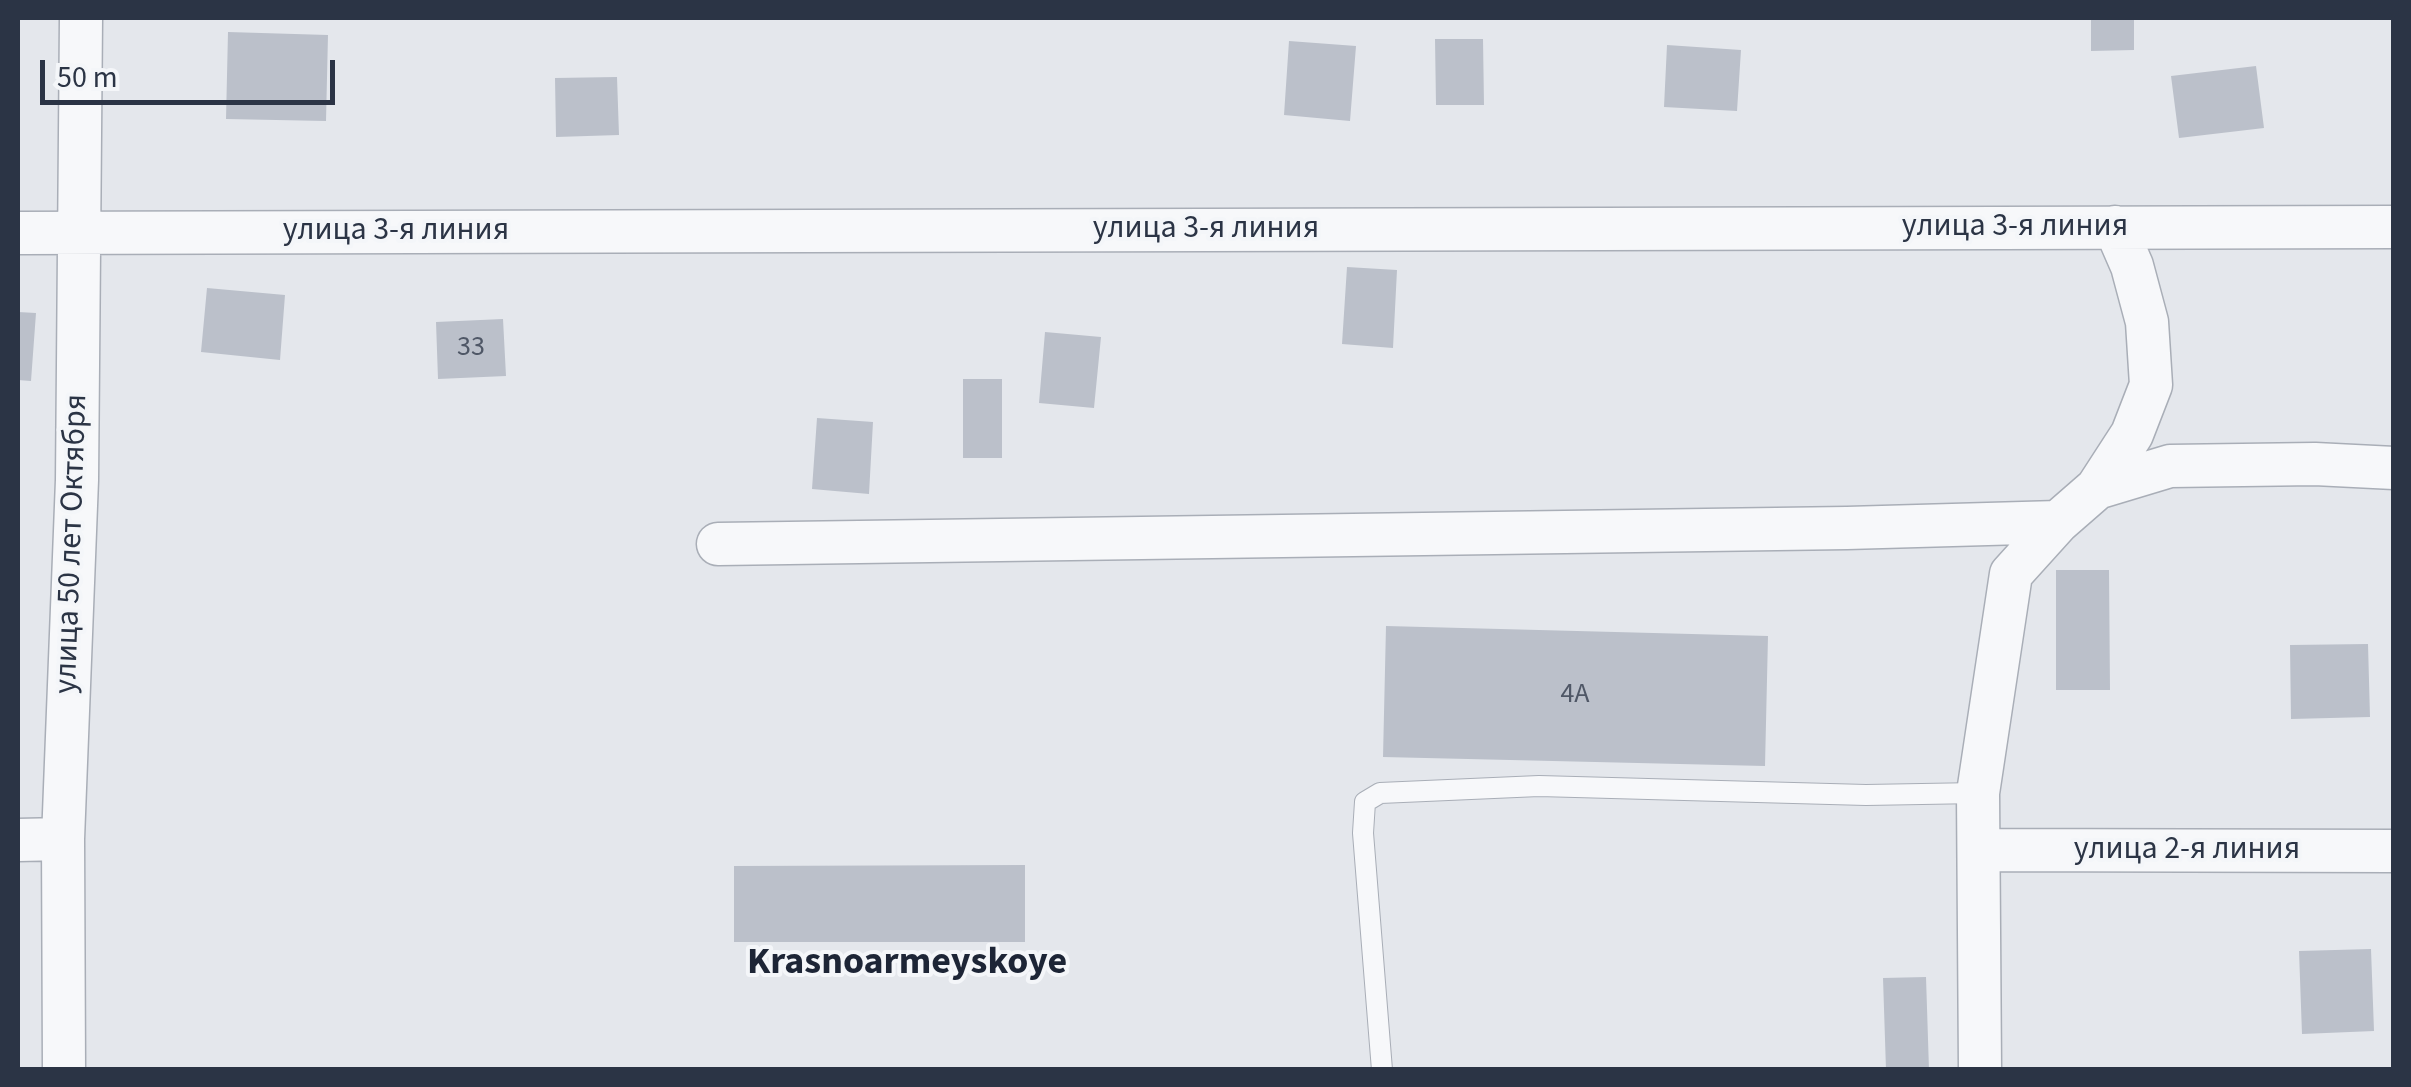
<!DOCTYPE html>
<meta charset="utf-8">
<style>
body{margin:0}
#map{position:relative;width:2411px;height:1087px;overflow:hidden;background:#e4e7ec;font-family:"Source Sans 3",sans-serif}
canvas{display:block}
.frame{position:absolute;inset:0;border:20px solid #2b3445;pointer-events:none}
.scale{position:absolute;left:40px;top:60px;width:295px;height:45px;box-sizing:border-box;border:5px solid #2b3445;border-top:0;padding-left:12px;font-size:30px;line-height:35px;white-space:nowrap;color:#2b3445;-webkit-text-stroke:8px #f4f6f9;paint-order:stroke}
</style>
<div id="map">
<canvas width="2411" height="1087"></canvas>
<div class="frame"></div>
<div class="scale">50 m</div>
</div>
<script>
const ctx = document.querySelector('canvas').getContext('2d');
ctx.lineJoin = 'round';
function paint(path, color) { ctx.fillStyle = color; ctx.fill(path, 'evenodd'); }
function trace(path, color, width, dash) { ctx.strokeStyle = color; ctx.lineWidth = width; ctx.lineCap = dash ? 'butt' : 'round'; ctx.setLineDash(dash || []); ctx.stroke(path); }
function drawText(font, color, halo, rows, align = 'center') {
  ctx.font = font + ' "Source Sans 3",sans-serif'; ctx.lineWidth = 8; ctx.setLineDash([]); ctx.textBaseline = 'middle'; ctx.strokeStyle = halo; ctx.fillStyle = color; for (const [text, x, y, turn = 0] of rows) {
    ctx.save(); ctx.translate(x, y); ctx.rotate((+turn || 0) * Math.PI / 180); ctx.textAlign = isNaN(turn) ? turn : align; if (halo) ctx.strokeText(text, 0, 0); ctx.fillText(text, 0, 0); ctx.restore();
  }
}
paint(new Path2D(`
 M 2091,18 L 2134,18 L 2134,50 L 2091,51 Z
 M 228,32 L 328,35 L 326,121 L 226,119 Z
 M 1435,39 L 1483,39 L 1484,105 L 1436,105 Z
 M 1289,41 L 1356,46 L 1350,121 L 1284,115 Z
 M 1667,45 L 1741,50 L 1737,111 L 1664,107 Z
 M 2256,66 L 2264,128 L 2179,138 L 2171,76 Z
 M 617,77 L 619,135 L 556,137 L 555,78 Z
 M 1347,267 L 1397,270 L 1393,348 L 1342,344 Z
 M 207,288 L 285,295 L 280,360 L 201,352 Z
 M 18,312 L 36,313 L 31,381 L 18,380 Z
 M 503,319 L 506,376 L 438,379 L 436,322 Z
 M 1045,332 L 1101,337 L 1094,408 L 1039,403 Z
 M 963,379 L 1002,379 L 1002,458 L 963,458 Z
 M 817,418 L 873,422 L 869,494 L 812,489 Z
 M 2056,570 L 2109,570 L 2110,690 L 2056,690 Z
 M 1386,626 L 1768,636 L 1765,766 L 1383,757 Z
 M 2368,644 L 2370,717 L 2291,719 L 2290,645 Z
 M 1025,865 L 1025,942 L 734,942 L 734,866 Z
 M 2371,949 L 2374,1031 L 2302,1034 L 2299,951 Z
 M 1926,977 L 1929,1070 L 1886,1070 L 1883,978 Z`), '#bbc0ca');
const service = new Path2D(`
 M 1382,1070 L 1363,833 L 1365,802 L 1380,793 L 1539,786 L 1866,795 L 1978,793`);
const minor = new Path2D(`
 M 18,233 L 2394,227
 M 2097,488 L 2132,434 L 2151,385 L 2147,322 L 2132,266 L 2115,227
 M 718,544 L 1847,528 L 2058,522
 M 18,840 L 63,839
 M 1980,850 L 2394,851
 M 64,1070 L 63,839 L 77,480 L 81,18
 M 1980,1070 L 1978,793 L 2011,574 L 2058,522 L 2097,488 L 2170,466 L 2315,464 L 2394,468`);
trace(service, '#a9aeb7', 22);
trace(minor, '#a9aeb7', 45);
trace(service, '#f7f8fa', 20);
trace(minor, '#f7f8fa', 42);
drawText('28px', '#4f5766', null, [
 ["33",471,349],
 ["4А",1575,696]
]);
drawText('32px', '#2b3445', '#f4f6f9', [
 ["улица 3-я линия",2015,228],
 ["улица 3-я линия",1206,230],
 ["улица 3-я линия",396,232],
 ["улица 50 лет Октября",73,544,-88],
 ["улица 2-я линия",2187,851]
]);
drawText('bold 38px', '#1d2536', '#f4f6f9', [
 ["Krasnoarmeyskoye",907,965]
]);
</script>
